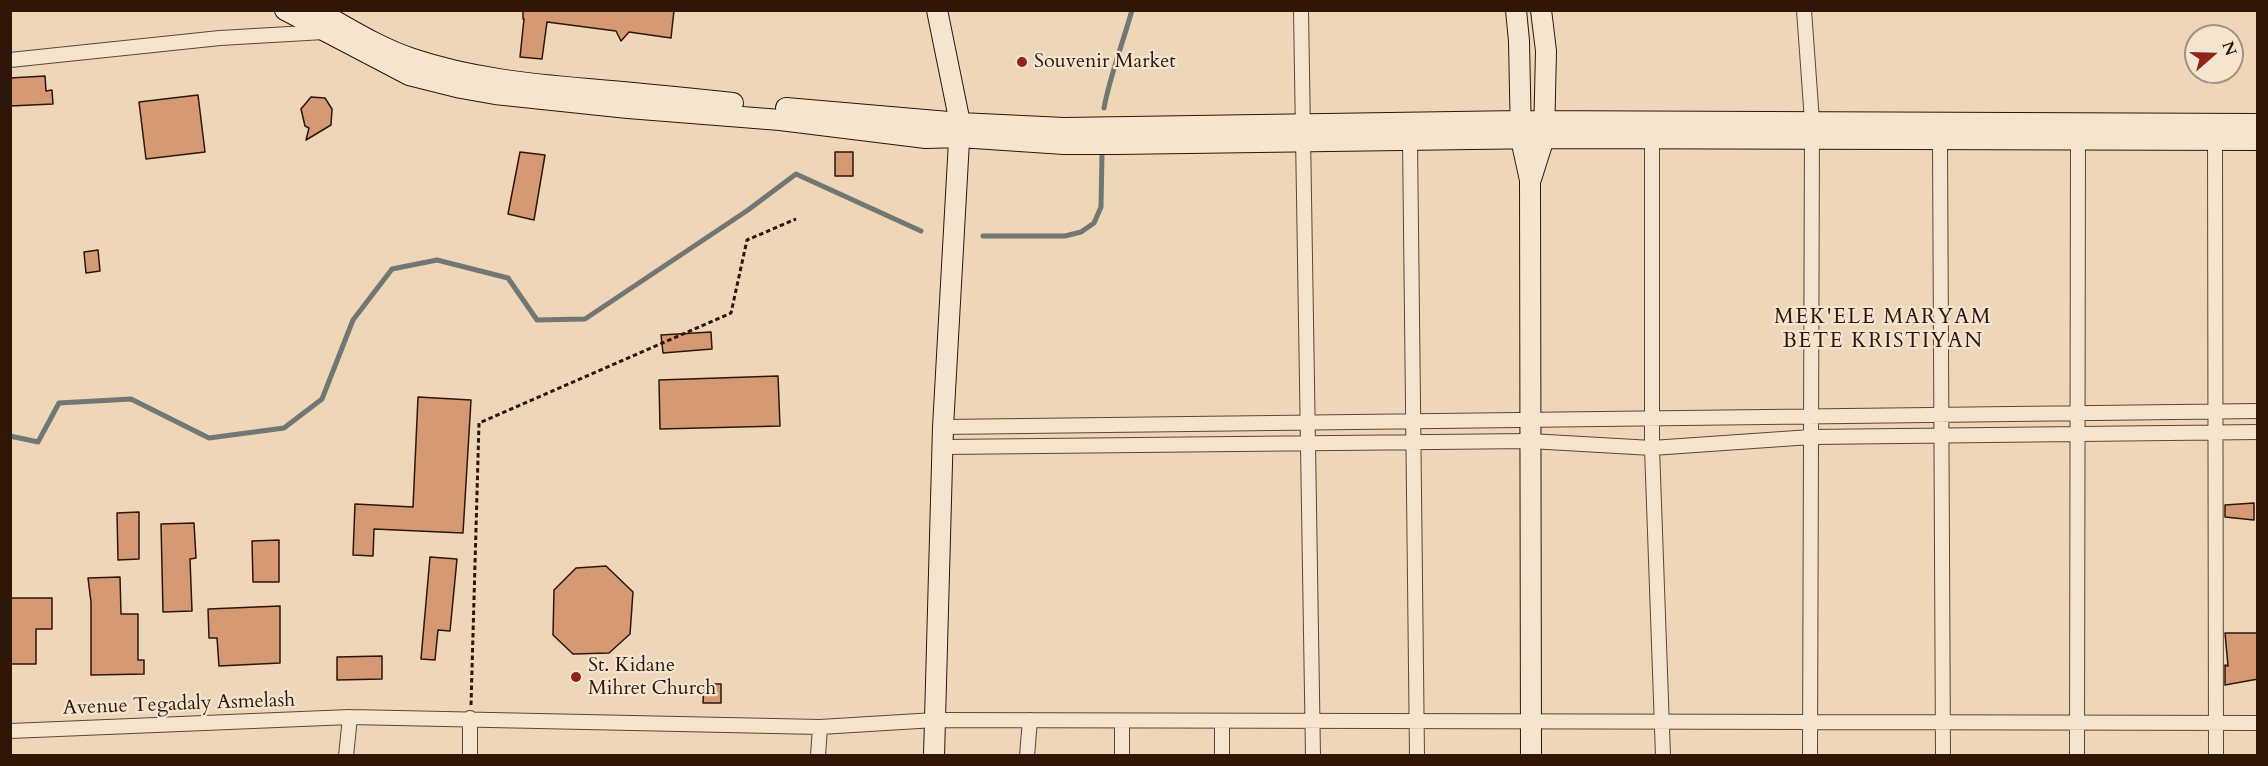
<!DOCTYPE html>
<style>
body{margin:0}
#map{position:relative;width:2268px;height:766px;overflow:hidden;background:#edd7b7;font-family:Cardo,serif}
canvas{display:block}
.frame{position:absolute;inset:0;border:12px solid #2e1608;pointer-events:none}
.north{position:absolute;left:2184px;top:24px;width:60px;height:60px;box-sizing:border-box;background:#f3e5d0;border:2px solid #a49280;border-radius:50%;rotate:70deg;font-size:16px;font-weight:700;line-height:24px;text-align:center;color:#2e1608}
.north::after{content:'';display:block;margin:auto;width:21px;height:27px;background:#8f2418;clip-path:polygon(50% 0,100% 100%,50% 72%,0 100%)}
</style>
<div id="map">
<canvas width="2268" height="766"></canvas>
<div class="frame"></div>
<div class="north">N</div>
</div>
<script>
const ctx = document.querySelector('canvas').getContext('2d');
ctx.lineJoin = 'round';
function trace(path, color, width, dash) { ctx.strokeStyle = color; ctx.lineWidth = width; ctx.lineCap = dash ? 'butt' : 'round'; ctx.setLineDash(dash || []); ctx.stroke(path); }
function paint(path, color) { ctx.fillStyle = color; ctx.fill(path, 'evenodd'); }
function drawText(font, color, halo, rows, align = 'center') {
  ctx.font = font + ' Cardo,serif'; ctx.lineWidth = 4.5; ctx.setLineDash([]); ctx.textBaseline = 'middle'; ctx.strokeStyle = halo; ctx.fillStyle = color; for (const [text, x, y, turn = 0] of rows) {
    ctx.save(); ctx.translate(x, y); ctx.rotate((+turn || 0) * Math.PI / 180); ctx.textAlign = isNaN(turn) ? turn : align; if (halo) ctx.strokeText(text, 0, 0); ctx.fillText(text, 0, 0); ctx.restore();
  }
}
trace(new Path2D(`
 M 1104,108 C 1110,75 1123,43 1132,10
 M 983,236 L 1065,236 L 1081,232 L 1094,223 L 1101,207 L 1102,154
 M 10,436 L 38,442 L 59,403 L 131,399 L 209,438 L 284,428 L 322,399 L 353,320 L 392,269 L 437,260 L 508,278 L 537,320 L 585,319 L 748,210 L 796,174 L 921,231`), '#717772', 5);
const building = new Path2D(`
 M 523,10 L 674,10 L 671,38 L 629,32 L 621,41 L 616,31 L 547,22 L 542,59 L 520,57 L 524,19 L 523,19 Z
 M 45,76 L 46,91 L 52,90 L 53,104 L 10,106 L 10,78 Z
 M 198,95 L 205,152 L 146,159 L 139,102 Z
 M 311,97 L 325,98 L 332,109 L 331,125 L 306,140 L 309,128 L 305,126 L 301,109 Z
 M 520,152 L 545,155 L 534,220 L 508,214 Z
 M 835,152 L 853,152 L 853,176 L 835,176 Z
 M 98,250 L 100,271 L 86,273 L 84,252 Z
 M 711,332 L 712,349 L 663,353 L 661,335 Z
 M 778,376 L 780,426 L 660,429 L 659,380 Z
 M 418,397 L 471,400 L 463,533 L 374,529 L 373,556 L 353,555 L 355,504 L 413,507 Z
 M 2254,503 L 2254,520 L 2225,517 L 2225,505 Z
 M 139,512 L 139,559 L 118,560 L 117,513 Z
 M 194,523 L 196,558 L 190,559 L 192,611 L 163,612 L 161,524 Z
 M 279,540 L 279,582 L 253,582 L 252,541 Z
 M 430,557 L 457,559 L 450,631 L 438,630 L 435,660 L 421,659 Z
 M 606,566 L 633,592 L 630,634 L 609,653 L 573,654 L 553,635 L 554,590 L 576,568 Z
 M 120,577 L 121,614 L 138,614 L 138,660 L 144,660 L 144,674 L 91,675 L 91,602 L 88,578 Z
 M 10,598 L 52,598 L 52,629 L 36,629 L 36,664 L 10,664 Z
 M 280,606 L 280,663 L 219,666 L 217,638 L 209,638 L 208,609 Z
 M 2225,633 L 2258,633 L 2258,679 L 2225,685 L 2225,665 L 2228,666 Z
 M 382,656 L 382,679 L 337,680 L 337,657 Z
 M 704,684 L 721,684 L 721,703 L 703,703 Z`);
paint(building, '#d59a73');
trace(building, '#2e1608', 1.5);
const street = new Path2D(`
 M 1301,10 L 1313,756
 M 1804,10 L 1812,121 L 1810,756
 M 10,60 L 220,38 L 324,32
 M 1652,132 L 1652,448 L 1663,756
 M 2215,132 L 2216,756
 M 1940,139 L 1943,756
 M 1410,140 L 1417,756
 M 943,427 L 2258,411
 M 943,447 L 1530,441 L 1652,448 L 1811,437 L 2258,432
 M 1122,721 L 1122,756
 M 1222,721 L 1222,756
 M 10,731 L 350,717 L 820,727 L 935,720 L 2258,723
 M 346,756 L 350,717
 M 470,756 L 470,718
 M 818,756 L 820,727
 M 1027,756 L 1030,720
 M 2077,756 L 2078,132`);
const secondary = new Path2D(`
 M 285,10 L 409,75 L 461,88 L 495,94 L 628,108 L 780,120 L 926,138 L 959,137 L 1064,144 L 1116,144 L 1544,138 L 2258,140
 M 316,10 C 348,28 379,48 413,59 C 470,78 529,84 588,89 C 636,93 685,98 733,103
 M 1516,10 L 1519,41 L 1521,139 L 1530,180 L 1531,756
 M 786,108 L 960,123 L 1064,128 L 1520,121 L 2258,124
 M 1531,179 L 1544,138 L 1546,51 L 1541,10
 M 934,756 L 943,427 L 960,123 L 937,10`);
trace(street, '#5e4634', 16);
trace(secondary, '#2e1608', 22);
trace(new Path2D(`
 M 471,705 L 479,423 L 731,313 L 747,240 L 796,219`), '#2e1608', 3, [4.5, 3]);
trace(street, '#f3e5d0', 14);
trace(secondary, '#f3e5d0', 20);
for (const [x, y, r, color] of [
 [1022,62,6,"#8f2418"],
 [576,677,6,"#8f2418"]
]) { const dot = new Path2D(); dot.arc(x, y, r, 0, 2 * Math.PI); ctx.fillStyle = color; ctx.fill(dot); trace(dot, '#f3e5d0', 2); }
drawText('20px', '#2e1608', '#f3e5d0', [
 ["Souvenir Market",1034,62],
 ["St. Kidane",588,666],
 ["Mihret Church",588,689]
], 'left');
drawText('20px', '#2e1608', '#f3e5d0', [
 ["Avenue Tegadaly Asmelash",179,705,-2]
]);
ctx.letterSpacing = '1.5px';
drawText('21px', '#2e1608', '#f3e5d0', [
 ["MEK'ELE MARYAM",1883,318],
 ["BETE KRISTIYAN",1883,342]
]);
ctx.letterSpacing = '0px';
</script>
